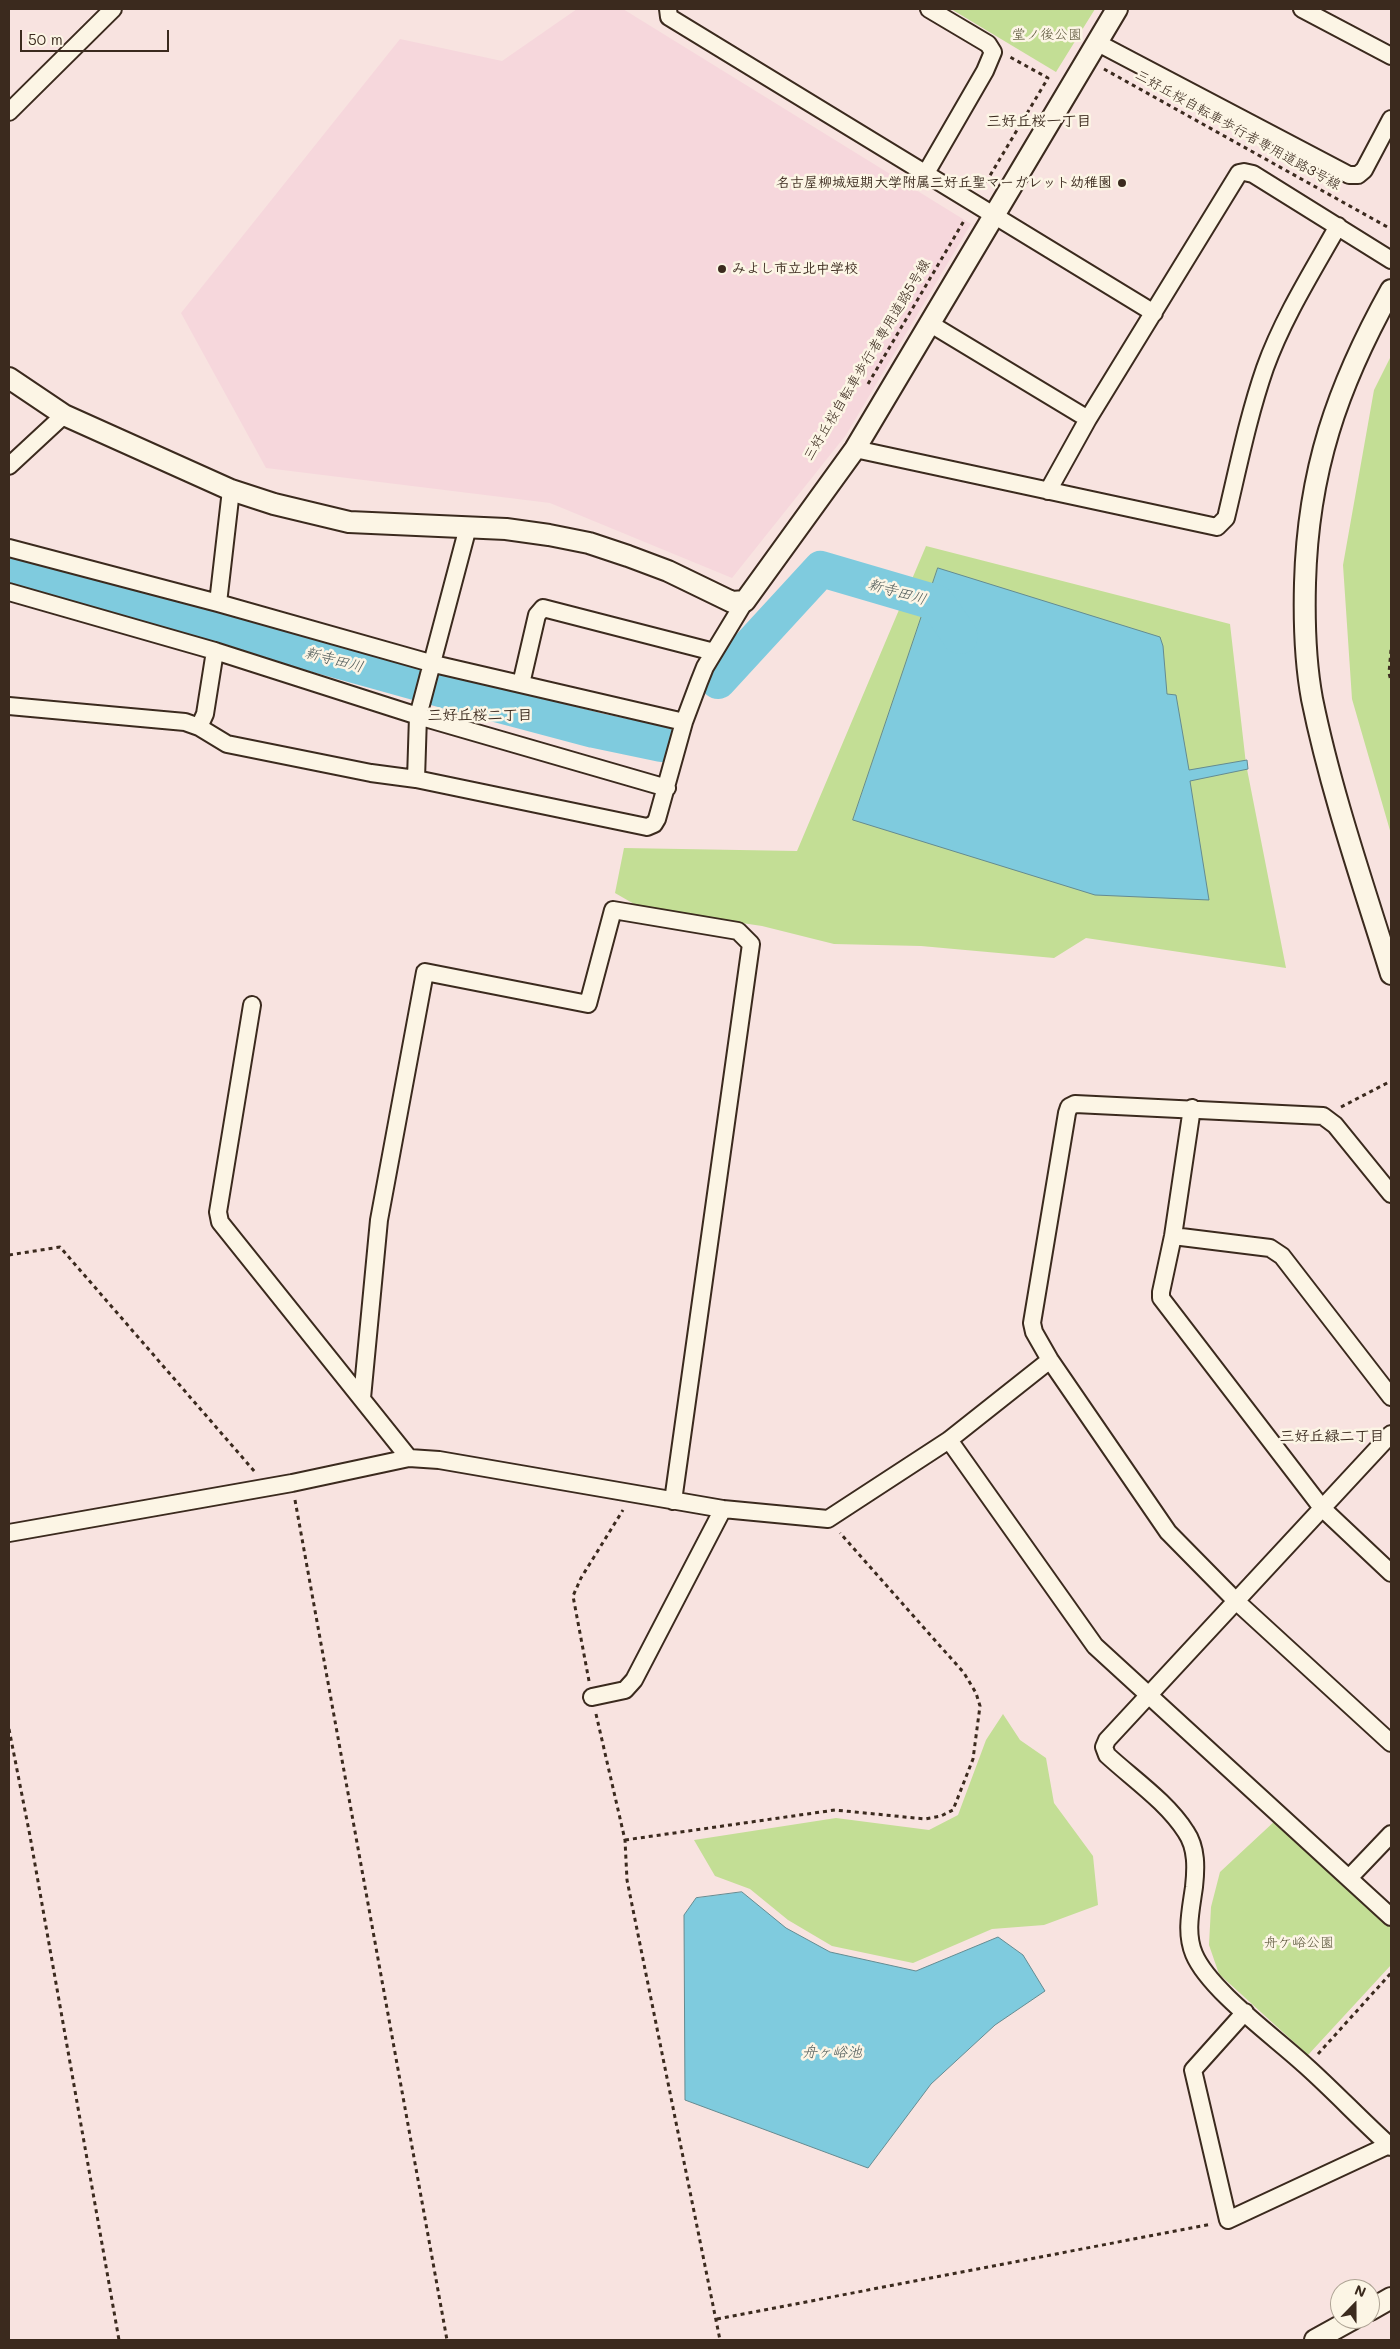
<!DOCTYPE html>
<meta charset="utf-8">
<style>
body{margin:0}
#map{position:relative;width:1400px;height:2349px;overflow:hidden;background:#f8e3e0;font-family:Mali,sans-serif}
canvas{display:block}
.frame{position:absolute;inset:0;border:10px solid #3b2a1e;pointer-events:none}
.north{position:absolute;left:1330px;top:2279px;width:50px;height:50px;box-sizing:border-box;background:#fcf5e5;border:1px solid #afa495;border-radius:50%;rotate:22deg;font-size:14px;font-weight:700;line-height:20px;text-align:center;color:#3b2a1e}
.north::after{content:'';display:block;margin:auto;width:18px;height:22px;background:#3b2a1e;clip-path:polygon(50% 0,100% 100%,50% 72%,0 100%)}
.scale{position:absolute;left:20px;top:30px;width:149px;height:22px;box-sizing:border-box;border:2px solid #3b2a1e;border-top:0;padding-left:6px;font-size:15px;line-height:18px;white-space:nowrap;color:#3b2a1e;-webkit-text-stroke:4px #fcf5e5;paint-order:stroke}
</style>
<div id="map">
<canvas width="1400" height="2349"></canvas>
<div class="frame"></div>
<div class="north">N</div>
<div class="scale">50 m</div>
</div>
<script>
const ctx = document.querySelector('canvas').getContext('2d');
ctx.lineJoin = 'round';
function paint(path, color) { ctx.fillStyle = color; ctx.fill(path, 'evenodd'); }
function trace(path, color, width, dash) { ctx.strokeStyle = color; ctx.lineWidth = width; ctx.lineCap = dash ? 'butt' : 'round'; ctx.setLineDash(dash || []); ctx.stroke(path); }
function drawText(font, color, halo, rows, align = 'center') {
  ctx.font = font + ' Mali,"Klee One",sans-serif'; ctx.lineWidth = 5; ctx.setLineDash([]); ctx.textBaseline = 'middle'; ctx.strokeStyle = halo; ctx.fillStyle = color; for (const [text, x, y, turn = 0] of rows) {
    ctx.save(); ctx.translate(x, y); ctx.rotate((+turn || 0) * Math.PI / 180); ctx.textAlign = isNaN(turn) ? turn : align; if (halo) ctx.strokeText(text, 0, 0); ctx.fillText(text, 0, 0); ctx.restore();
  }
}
paint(new Path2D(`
 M 577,9 L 623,9 L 971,224 L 846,435 L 732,578 L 550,503 L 266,468 L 181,313 L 400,39 L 502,61 Z`), '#f6d7dc');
paint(new Path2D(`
 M 951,9 L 1095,9 L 1056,72 Z
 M 1391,356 L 1391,834 L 1352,699 L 1343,565 L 1374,390 Z
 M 926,546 L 1230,624 L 1246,764 L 1286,968 L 1086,938 L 1054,958 L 921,946 L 834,944 L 762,926 L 641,908 L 615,893 L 624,848 L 797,851 Z
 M 1003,1714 L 1020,1740 L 1046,1758 L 1054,1803 L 1093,1856 L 1098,1905 L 1044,1925 L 992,1929 L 913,1963 L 832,1946 L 788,1920 L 750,1889 L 715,1876 L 694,1840 L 836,1818 L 929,1830 L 958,1815 L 986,1740 Z
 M 1277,1819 L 1391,1923 L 1391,1965 L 1308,2055 L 1219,1974 L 1209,1945 L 1211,1907 L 1220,1872 Z`), '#c3de95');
const water = new Path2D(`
 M 938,568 L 1160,637 L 1163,646 L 1167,694 L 1176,695 L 1189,770 L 1247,760 L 1248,769 L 1190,781 L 1209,900 L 1095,895 L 853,820 Z
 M 742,1892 L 786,1928 L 830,1952 L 916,1971 L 998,1937 L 1023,1955 L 1045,1991 L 995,2025 L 931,2084 L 868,2168 L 685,2100 L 684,1915 L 696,1898 Z`);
paint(water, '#7fcbde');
trace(water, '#648b91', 1);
trace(new Path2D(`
 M 9,569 L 458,694 L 594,730 L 661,744
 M 718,681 L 821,569 L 937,603 L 960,636`), '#7fcbde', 36);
const minor = new Path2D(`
 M 668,9 L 669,17 L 1154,313
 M 1302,9 L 1391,56
 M 1096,42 L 1349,175 L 1358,175 L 1364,170 L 1391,119
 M 9,112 L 113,9
 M 926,173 L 985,71 L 993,52 L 988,44 L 929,9
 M 929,323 L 1088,419
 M 855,449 L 1217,527 L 1226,518 C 1238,468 1248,417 1265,368 C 1283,318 1312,272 1338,226
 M 9,466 L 64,415
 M 1048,491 L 1088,419 L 1239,173 L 1244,172 L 1253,174 L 1391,260
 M 9,548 L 218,603 L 434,664 L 684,722
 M 9,592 L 215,651 L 418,716 L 667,788
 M 218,603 L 231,490
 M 521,684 L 537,615 L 543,608 L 714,652
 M 9,706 L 185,722 L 199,727 L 205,714 L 215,651
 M 199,727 L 227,744 L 371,773 L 416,779 L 647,827 L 654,824 L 657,819 L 684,722 L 699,682 L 705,667 L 745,601
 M 416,779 L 418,716 L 468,527
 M 252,1005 L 218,1212 L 220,1222 L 409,1458
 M 1192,1108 L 1173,1236 L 1161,1292 L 1161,1298 L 1322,1508 L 1391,1573
 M 1391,1194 L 1335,1125 L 1323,1116 L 1075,1104 L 1069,1107 L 1067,1113 L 1032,1323 L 1034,1332 L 1050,1360 L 1168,1532 L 1236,1601 L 1391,1743
 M 1173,1236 L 1270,1248 L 1282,1256 L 1391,1397
 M 362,1398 L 379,1220 L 425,972 L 588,1004 L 613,910 L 738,931 L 751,944 L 673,1501
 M 1391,1434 L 1107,1740 L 1104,1747 L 1107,1755 C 1133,1779 1167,1802 1186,1832 C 1197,1848 1196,1869 1194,1887 C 1191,1909 1185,1933 1194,1954 C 1209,1990 1276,2038 1306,2066 C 1335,2092 1362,2121 1391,2147
 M 949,1440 L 1095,1646 L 1391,1917
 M 9,1533 L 292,1483 L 409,1458 L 439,1460 L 723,1509 L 828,1519 L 949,1440 L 1050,1360
 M 592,1697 L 625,1690 L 634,1680 L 723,1509
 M 1349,1878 L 1391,1834
 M 1245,2012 L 1193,2070 L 1228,2220 L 1389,2145`);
const tertiary = new Path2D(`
 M 1391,290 C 1337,387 1308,471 1305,583 C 1304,621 1305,661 1312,699 C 1331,792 1363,884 1391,974
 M 9,378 L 64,415 L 231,490 L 274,504 L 349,522 L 506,529 L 549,535 L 589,543 L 628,556 L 668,571 L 732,602 L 745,601 L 855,449 L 1117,9
 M 1370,2310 L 1391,2298
 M 1315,2340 L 1353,2319`);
trace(minor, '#3b2a1e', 20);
trace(tertiary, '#3b2a1e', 24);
trace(new Path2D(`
 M 1104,69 L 1391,229
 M 982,189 L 1048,78 L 1010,57
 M 868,384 L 965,219
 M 1391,650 L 1389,673 L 1391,681
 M 1341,1107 L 1391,1081
 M 9,1255 L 60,1247 L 255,1472
 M 295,1500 L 447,2340
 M 589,1681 L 573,1596 L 581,1578 L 623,1510
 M 596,1714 L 625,1840 L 627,1880 L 720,2340
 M 9,1729 L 30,1836 L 119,2340
 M 625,1840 L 835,1810 L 925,1819 L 941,1816 L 953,1810 L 973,1759 L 980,1706 L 976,1693 L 964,1673 L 840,1533
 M 1318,2054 L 1391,1973
 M 717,2319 L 1212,2224`), '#3b2a1e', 3, [4, 4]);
trace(minor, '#fcf5e5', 16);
trace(tertiary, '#fcf5e5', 20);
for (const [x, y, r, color] of [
 [1122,183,5,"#3b2a1e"],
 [722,269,5,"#3b2a1e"]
]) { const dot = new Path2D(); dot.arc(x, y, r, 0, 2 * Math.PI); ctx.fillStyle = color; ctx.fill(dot); trace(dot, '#fcf5e5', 2); }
drawText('14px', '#5d573c', '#fcf5e5', [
 ["堂ノ後公園",1047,35],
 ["舟ケ峪公園",1299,1943]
]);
drawText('14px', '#3b2a1e', '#fcf5e5', [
 ["三好丘桜自転車歩行者専用道路3号線",1238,130,29],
 ["三好丘桜自転車歩行者専用道路5号線",867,360,-59]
]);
drawText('bold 14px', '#3b2a1e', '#fcf5e5', [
 ["名古屋柳城短期大学附属三好丘聖マーガレット幼稚園",1112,183],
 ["みよし市立北中学校",732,269,"left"]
], 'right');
drawText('bold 15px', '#3b2a1e', '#fcf5e5', [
 ["三好丘桜一丁目",1039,121],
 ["三好丘桜二丁目",480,715],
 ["三好丘緑二丁目",1332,1436]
]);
drawText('italic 15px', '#4f5a58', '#fcf5e5', [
 ["新寺田川",897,592,16],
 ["新寺田川",334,660,15],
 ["舟ヶ峪池",832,2052]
]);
</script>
